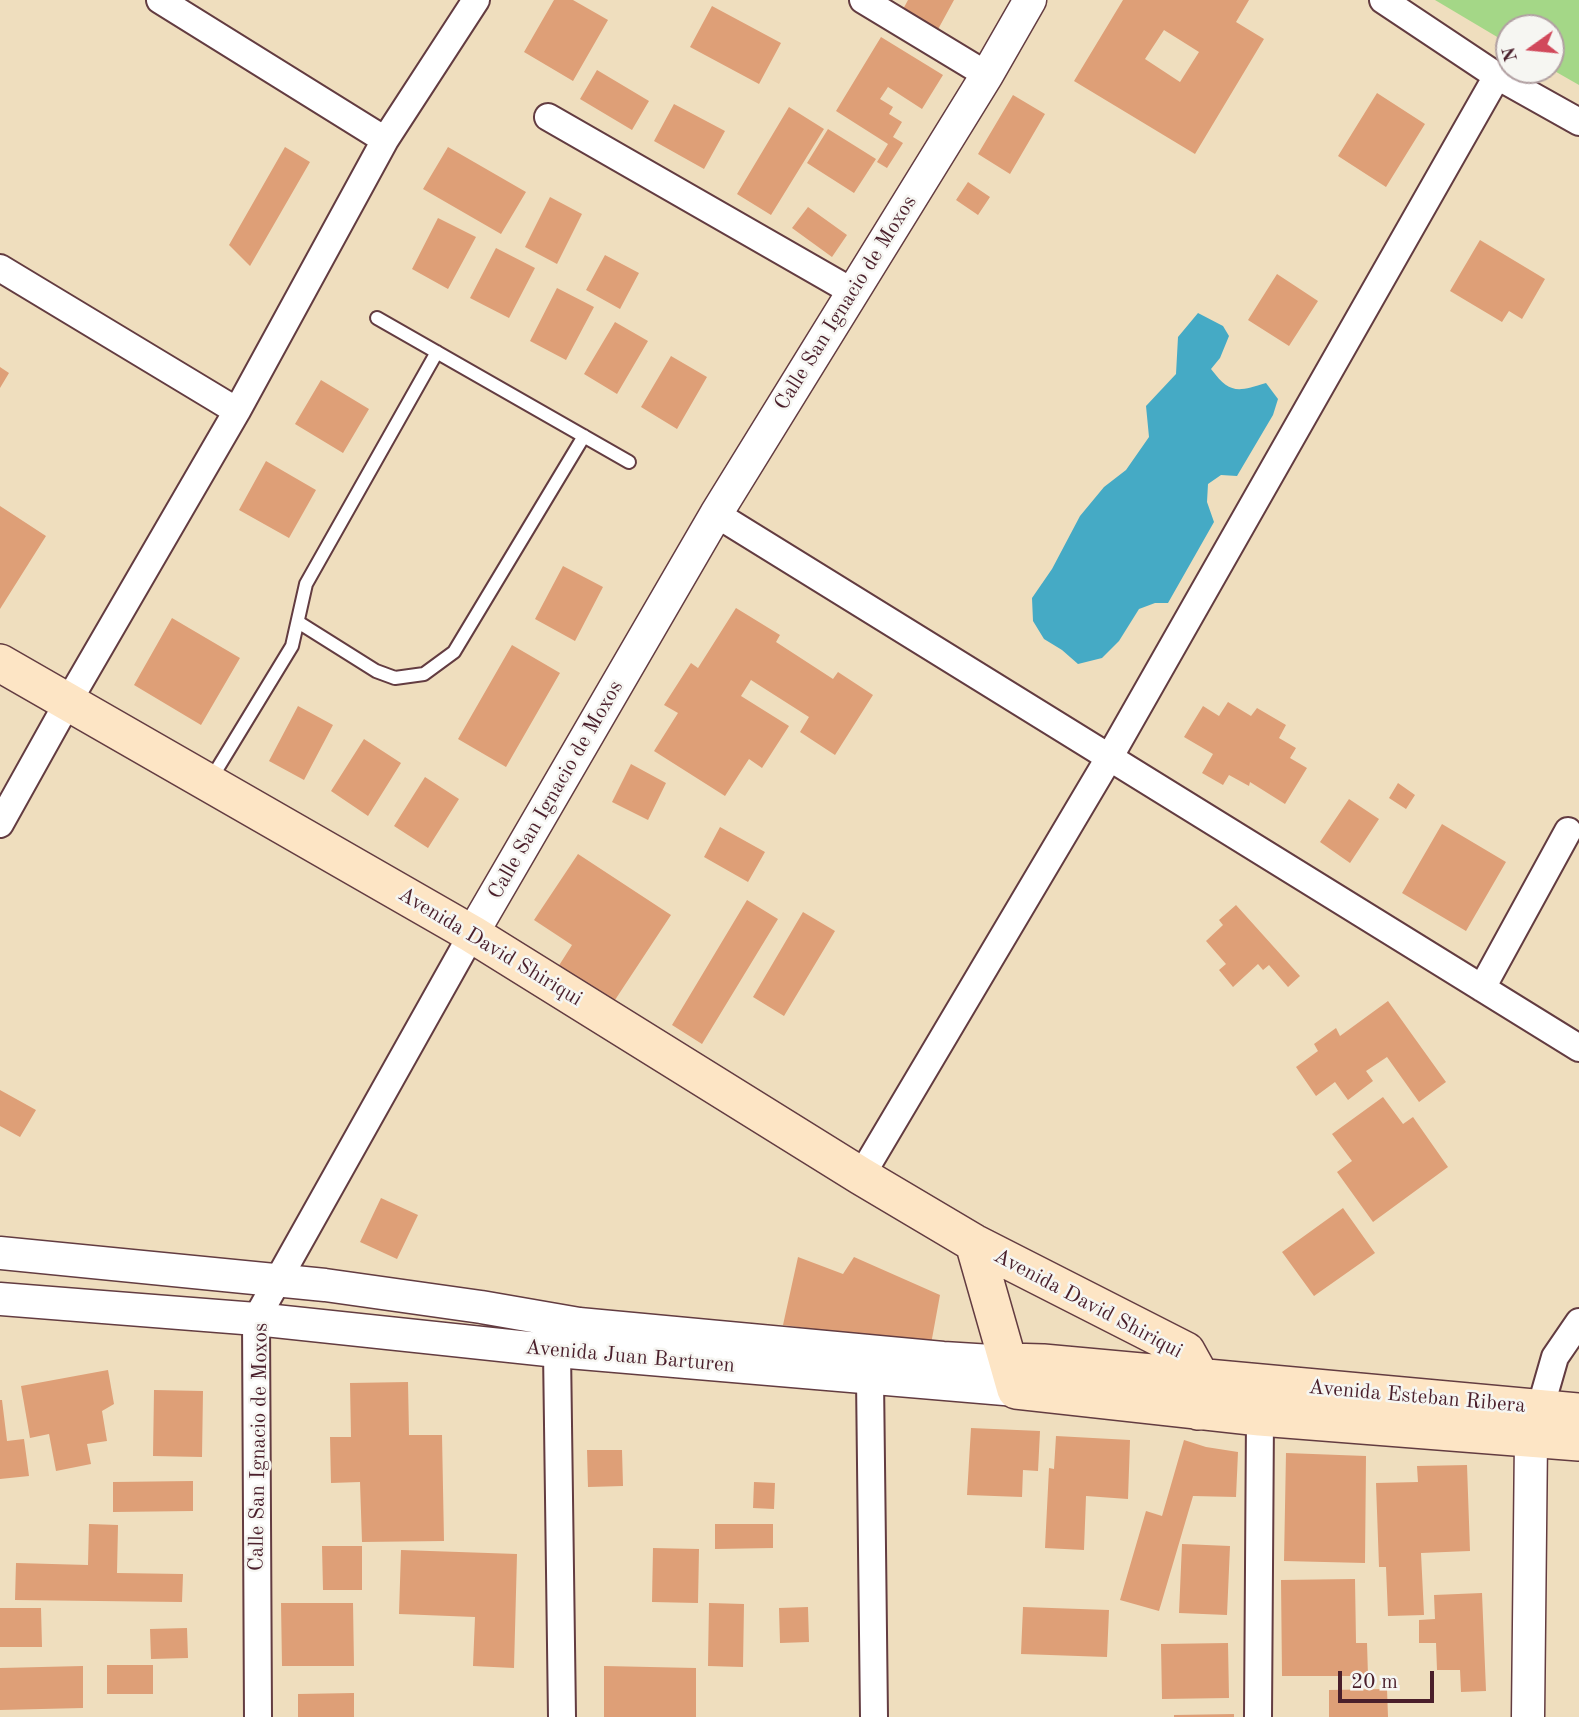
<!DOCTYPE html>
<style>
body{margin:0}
#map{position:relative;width:1579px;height:1717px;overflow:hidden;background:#efdebe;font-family:"Old Standard TT",serif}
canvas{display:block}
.north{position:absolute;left:1495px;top:14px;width:70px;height:70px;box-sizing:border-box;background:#f6f6f2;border:2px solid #b1a0a2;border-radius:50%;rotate:255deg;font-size:19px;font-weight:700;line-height:28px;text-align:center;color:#4a1f2b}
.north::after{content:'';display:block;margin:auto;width:24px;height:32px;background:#d1495b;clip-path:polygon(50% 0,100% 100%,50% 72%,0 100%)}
.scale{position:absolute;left:1338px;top:1671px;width:96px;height:32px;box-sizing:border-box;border:4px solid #4a1f2b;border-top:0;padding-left:9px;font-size:21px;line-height:24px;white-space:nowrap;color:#4a1f2b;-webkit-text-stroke:5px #f6f6f2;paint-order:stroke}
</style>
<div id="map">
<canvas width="1579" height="1717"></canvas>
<div class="north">N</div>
<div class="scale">20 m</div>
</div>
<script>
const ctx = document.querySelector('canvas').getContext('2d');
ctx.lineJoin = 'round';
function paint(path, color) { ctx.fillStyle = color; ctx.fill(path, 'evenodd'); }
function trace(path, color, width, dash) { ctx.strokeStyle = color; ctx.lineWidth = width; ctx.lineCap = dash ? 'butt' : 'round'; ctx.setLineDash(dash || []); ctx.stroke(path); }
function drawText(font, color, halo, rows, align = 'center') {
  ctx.font = font + ' "Old Standard TT",serif'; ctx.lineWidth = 5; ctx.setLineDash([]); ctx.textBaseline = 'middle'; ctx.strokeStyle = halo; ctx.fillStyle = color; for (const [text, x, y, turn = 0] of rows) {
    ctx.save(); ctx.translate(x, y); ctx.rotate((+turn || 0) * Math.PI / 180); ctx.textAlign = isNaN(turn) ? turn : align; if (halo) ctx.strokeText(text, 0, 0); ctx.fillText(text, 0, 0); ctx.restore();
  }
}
paint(new Path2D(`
 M 1435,0 L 1579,0 L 1579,85 L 1551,69 L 1551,28 L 1509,28 L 1509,44 Z`), '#a4d787');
paint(new Path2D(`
 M 1198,313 L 1223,326 L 1229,336 L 1220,358 L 1211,369 C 1230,394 1237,392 1266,383 L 1278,399 L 1273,415 L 1237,476 L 1221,475 L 1208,484 L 1207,502 L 1214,522 L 1168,603 L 1155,603 L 1139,609 L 1119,641 L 1102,658 L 1078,664 L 1062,650 L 1044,639 L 1033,621 L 1032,598 L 1052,569 L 1080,516 L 1104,487 L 1126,470 L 1149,437 L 1146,406 L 1176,374 L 1178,337 Z`), '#45aac5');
paint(new Path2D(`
 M 554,0 L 573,0 L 608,20 L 573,81 L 524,52 Z
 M 908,0 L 954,0 L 936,33 L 901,13 Z
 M 1123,0 L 1249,0 L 1236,22 L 1264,39 L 1195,154 L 1074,81 ZM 1164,30 L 1199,52 L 1180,82 L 1145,59 Z
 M 712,6 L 781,43 L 759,84 L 690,47 Z
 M 881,37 L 943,75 L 922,109 L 888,87 L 880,99 L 893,107 L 889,114 L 902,122 L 893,137 L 903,143 L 887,168 L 877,162 L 888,144 L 836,111 Z
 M 597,70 L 649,101 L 632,130 L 580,99 Z
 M 1377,93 L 1425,124 L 1386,187 L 1338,156 Z
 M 1013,95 L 1045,114 L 1010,174 L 978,154 Z
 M 674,104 L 725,131 L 704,169 L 654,141 Z
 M 789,107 L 824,129 L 771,215 L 737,194 Z
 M 828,129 L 876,159 L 854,193 L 807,163 Z
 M 285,147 L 310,162 L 250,266 L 229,245 Z
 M 448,147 L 526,192 L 501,234 L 423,189 Z
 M 968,182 L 990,197 L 978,215 L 956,200 Z
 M 550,197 L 582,214 L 557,264 L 525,247 Z
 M 808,207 L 847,235 L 832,257 L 792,228 Z
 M 438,218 L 476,237 L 448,289 L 412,269 Z
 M 1480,240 L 1545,279 L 1522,319 L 1509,311 L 1502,322 L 1450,291 Z
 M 496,248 L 535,268 L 509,318 L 470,298 Z
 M 605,255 L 639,273 L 620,309 L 586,290 Z
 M 1277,274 L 1318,301 L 1289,346 L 1248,320 Z
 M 557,288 L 594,307 L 566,360 L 530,341 Z
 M 615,322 L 648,341 L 617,394 L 584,374 Z
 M 671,356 L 707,377 L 677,429 L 641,407 Z
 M 0,367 L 9,373 L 0,388 Z
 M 321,380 L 369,409 L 343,453 L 295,424 Z
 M 266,461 L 316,490 L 289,538 L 239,510 Z
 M 0,506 L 46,536 L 0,609 Z
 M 563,566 L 603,587 L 575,641 L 535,619 Z
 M 736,608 L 780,635 L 776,642 L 833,679 L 838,672 L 873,695 L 835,755 L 800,732 L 809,717 L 751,680 L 741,696 L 789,726 L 762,768 L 749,759 L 725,796 L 654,751 L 678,713 L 664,705 L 691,663 L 698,668 Z
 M 172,618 L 240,658 L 201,725 L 134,685 Z
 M 512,645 L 560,673 L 506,767 L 458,739 Z
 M 1228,702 L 1251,716 L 1257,708 L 1286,725 L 1279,738 L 1296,748 L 1290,758 L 1307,768 L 1285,804 L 1250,782 L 1249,786 L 1229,775 L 1223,785 L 1202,773 L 1213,754 L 1184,737 L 1203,706 L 1219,716 Z
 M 298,706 L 333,725 L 304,780 L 269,761 Z
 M 364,739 L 401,763 L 368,816 L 331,791 Z
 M 631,764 L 666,783 L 648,820 L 612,802 Z
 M 425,777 L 459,799 L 428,848 L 394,826 Z
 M 1398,783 L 1415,795 L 1406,809 L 1389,798 Z
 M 1349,799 L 1379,819 L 1350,863 L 1320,842 Z
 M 1442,824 L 1506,862 L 1466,931 L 1402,893 Z
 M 720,827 L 765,852 L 748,882 L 704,857 Z
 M 578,854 L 671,915 L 613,1003 L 558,967 L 572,945 L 534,920 Z
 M 747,900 L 778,919 L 702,1044 L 672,1025 Z
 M 1236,905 L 1300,976 L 1288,987 L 1269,965 L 1263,970 L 1258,964 L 1233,987 L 1219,970 L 1226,964 L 1206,941 L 1223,925 L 1219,920 Z
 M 803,912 L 835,931 L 784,1016 L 753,997 Z
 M 1388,1001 L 1446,1082 L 1419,1102 L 1387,1057 L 1366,1071 L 1373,1081 L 1348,1100 L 1335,1082 L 1316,1096 L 1296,1067 L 1318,1051 L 1314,1044 L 1336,1028 L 1340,1036 Z
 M 0,1090 L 36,1110 L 20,1137 L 0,1126 Z
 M 1383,1097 L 1403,1124 L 1413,1117 L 1448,1167 L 1373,1222 L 1337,1172 L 1352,1161 L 1332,1134 Z
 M 381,1198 L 418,1215 L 397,1259 L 360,1242 Z
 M 1343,1208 L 1375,1253 L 1314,1296 L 1282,1252 Z
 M 798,1257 L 843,1274 L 854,1257 L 940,1295 L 931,1344 L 783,1325 Z
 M 108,1370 L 114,1404 L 102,1411 L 107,1441 L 87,1444 L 91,1464 L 56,1471 L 49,1434 L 30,1438 L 21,1386 Z
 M 408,1382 L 409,1435 L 442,1435 L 444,1541 L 362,1542 L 360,1482 L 331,1483 L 330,1437 L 351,1437 L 350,1383 Z
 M 154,1390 L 203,1391 L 202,1457 L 153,1456 Z
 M 0,1400 L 2,1400 L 7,1441 L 24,1439 L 29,1476 L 0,1479 Z
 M 971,1428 L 1040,1431 L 1038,1471 L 1023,1470 L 1022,1497 L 967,1495 Z
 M 1056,1436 L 1130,1440 L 1128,1499 L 1086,1496 L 1084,1550 L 1045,1548 L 1049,1468 L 1054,1469 Z
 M 1184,1440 L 1206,1447 L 1238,1452 L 1236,1497 L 1193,1496 L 1159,1611 L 1120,1600 L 1146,1511 L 1162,1516 Z
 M 587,1450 L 622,1450 L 623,1486 L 588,1487 Z
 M 1286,1453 L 1366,1456 L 1365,1563 L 1284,1561 Z
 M 1467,1465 L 1470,1551 L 1421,1553 L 1424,1615 L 1388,1616 L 1386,1567 L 1379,1567 L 1376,1483 L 1418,1482 L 1417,1466 Z
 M 193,1481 L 193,1511 L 113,1512 L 113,1482 Z
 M 754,1482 L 775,1483 L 774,1509 L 753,1508 Z
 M 89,1524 L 118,1525 L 117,1573 L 183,1574 L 182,1602 L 15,1600 L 16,1563 L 88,1565 Z
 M 715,1524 L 773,1524 L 773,1548 L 715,1549 Z
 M 1182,1544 L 1230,1546 L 1227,1615 L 1179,1613 Z
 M 322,1546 L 362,1546 L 362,1590 L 323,1590 Z
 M 653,1548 L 699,1549 L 698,1603 L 652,1602 Z
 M 401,1550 L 517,1554 L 514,1668 L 473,1666 L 475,1617 L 399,1614 Z
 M 1355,1579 L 1356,1643 L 1367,1643 L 1368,1676 L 1282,1676 L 1281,1580 Z
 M 1482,1593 L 1486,1691 L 1461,1692 L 1460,1670 L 1437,1670 L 1436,1643 L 1419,1643 L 1419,1620 L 1435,1619 L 1434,1595 Z
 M 281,1603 L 353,1603 L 354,1666 L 282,1666 Z
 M 709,1603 L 744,1604 L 743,1667 L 708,1666 Z
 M 808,1607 L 809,1642 L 780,1643 L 779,1608 Z
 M 1023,1607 L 1109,1610 L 1107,1657 L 1021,1654 Z
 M 0,1608 L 41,1608 L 42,1647 L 0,1647 Z
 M 187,1628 L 188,1658 L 151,1659 L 150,1629 Z
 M 1228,1643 L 1229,1698 L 1162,1699 L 1161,1644 Z
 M 107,1665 L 153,1665 L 153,1694 L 107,1694 Z
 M 83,1666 L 83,1708 L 0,1710 L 0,1668 Z
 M 604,1666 L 696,1668 L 696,1717 L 604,1717 Z
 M 1387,1689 L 1388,1717 L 1329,1717 L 1329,1690 Z
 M 354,1693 L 354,1717 L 298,1717 L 298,1694 Z
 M 1234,1714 L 1234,1717 L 1174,1717 L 1174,1715 Z`), '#de9f77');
const service = new Path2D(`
 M 377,318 L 629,462
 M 298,622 L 376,671 L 395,678 L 424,674 L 454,652 L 584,436
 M 211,779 L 292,646 L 306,584 L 437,352`);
const minor = new Path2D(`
 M 160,0 L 385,140
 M 863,0 L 987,75
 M 1383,0 L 1497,76 L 1579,122
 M 548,117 L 853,292
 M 0,268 L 237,411
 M 716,514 L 1579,1048
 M 0,824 L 68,702 L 237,411 L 385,140 L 476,0
 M 1482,988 L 1568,831
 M 861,1176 L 1109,758 L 1497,76
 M 557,1351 L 562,1717
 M 870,1379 L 874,1717
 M 1536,1423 L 1555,1357 L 1579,1322
 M 258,1717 L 256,1319 L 472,934
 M 1258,1717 L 1260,1417 L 1258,1400`);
const tertiary = new Path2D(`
 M 472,934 L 716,514 L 987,75 L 1030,0
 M 0,1253 L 325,1285 L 481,1307 L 579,1324 L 943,1358 L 1008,1362
 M 0,1299 L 256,1319 L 557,1351 L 1016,1390
 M 1528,1717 L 1531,1438`);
const secondary = new Path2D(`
 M 0,663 L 472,934 L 861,1176 L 974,1243 L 1186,1351 L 1201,1378 L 1198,1411
 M 974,1243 L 1016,1390 L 1260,1417 L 1579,1442
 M 1008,1362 L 1043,1363 L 1579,1412`);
trace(service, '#633c41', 16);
trace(minor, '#633c41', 30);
trace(tertiary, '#633c41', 35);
trace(secondary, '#633c41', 40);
trace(service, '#fff', 12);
trace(minor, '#fff', 26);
trace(tertiary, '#fff', 32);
trace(secondary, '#fde5c5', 37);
drawText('21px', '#4a1f2b', '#f6f6f2', [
 ["Calle San Ignacio de Moxos",846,303,-58],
 ["Calle San Ignacio de Moxos",556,790,-60],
 ["Avenida David Shiriqui",490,947,31],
 ["Avenida David Shiriqui",1088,1304,28],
 ["Avenida Juan Barturen",630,1357,5],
 ["Avenida Esteban Ribera",1417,1397,5],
 ["Calle San Ignacio de Moxos",259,1447,-89]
]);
</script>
